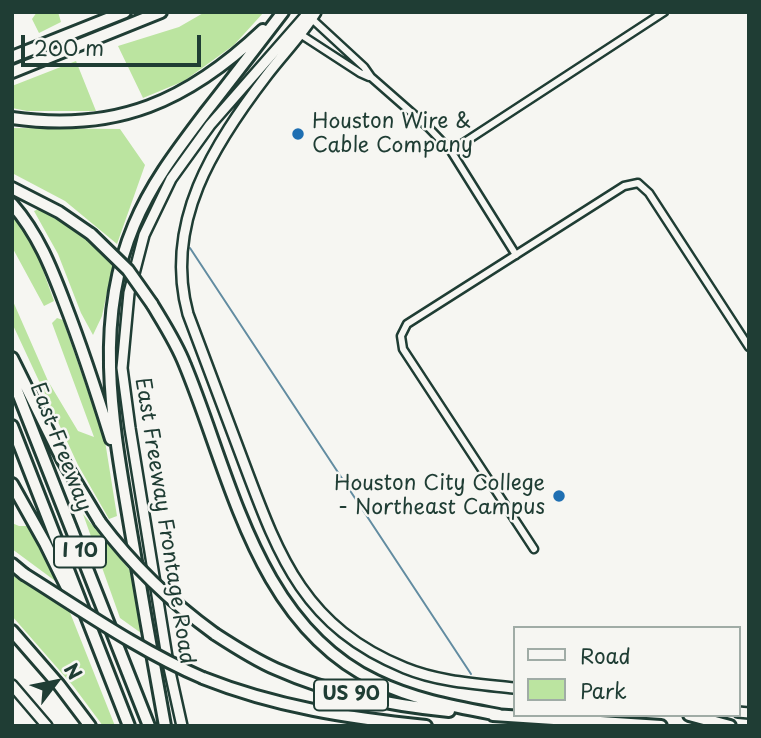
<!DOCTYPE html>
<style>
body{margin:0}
#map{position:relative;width:761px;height:738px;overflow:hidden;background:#f6f6f2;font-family:"Playpen Sans",sans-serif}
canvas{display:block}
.frame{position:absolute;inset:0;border:14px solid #1f3d34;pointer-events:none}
.legend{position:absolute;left:513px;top:626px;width:228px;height:91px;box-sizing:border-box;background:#f6f6f2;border:2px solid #a0aca6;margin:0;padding:9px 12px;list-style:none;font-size:21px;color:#1f3d34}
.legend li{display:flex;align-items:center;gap:14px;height:35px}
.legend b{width:35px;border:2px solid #a0aca6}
.north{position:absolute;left:21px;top:647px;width:70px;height:70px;-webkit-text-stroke:5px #f6f6f2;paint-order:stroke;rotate:58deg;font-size:19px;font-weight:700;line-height:28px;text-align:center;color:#1f3d34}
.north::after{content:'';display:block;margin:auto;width:24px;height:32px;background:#1f3d34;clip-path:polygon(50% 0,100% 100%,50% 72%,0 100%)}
.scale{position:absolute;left:21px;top:35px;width:180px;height:32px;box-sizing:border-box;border:4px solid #1f3d34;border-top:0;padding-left:9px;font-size:21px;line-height:24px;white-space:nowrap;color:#1f3d34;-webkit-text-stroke:5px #f6f6f2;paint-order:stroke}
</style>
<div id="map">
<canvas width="761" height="738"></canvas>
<div class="frame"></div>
<ul class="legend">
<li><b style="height:9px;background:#f6f6f2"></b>Road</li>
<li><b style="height:19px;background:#bbe4a0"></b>Park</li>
</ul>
<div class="north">N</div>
<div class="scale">200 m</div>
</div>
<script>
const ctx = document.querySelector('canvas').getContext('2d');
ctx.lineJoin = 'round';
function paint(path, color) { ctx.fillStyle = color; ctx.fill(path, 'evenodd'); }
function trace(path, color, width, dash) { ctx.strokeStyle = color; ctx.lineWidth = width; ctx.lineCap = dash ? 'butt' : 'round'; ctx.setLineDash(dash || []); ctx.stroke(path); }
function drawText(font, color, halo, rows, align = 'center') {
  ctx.font = font + ' "Playpen Sans",sans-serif'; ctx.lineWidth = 5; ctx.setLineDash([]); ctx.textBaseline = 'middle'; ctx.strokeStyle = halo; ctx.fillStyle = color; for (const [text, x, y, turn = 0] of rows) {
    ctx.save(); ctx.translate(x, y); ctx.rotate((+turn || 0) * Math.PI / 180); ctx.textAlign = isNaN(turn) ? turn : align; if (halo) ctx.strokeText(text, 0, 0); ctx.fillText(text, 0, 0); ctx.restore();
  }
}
paint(new Path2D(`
 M 37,12 L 58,12 L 61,22 L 39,33 L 32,19 Z
 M 205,12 L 264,12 L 234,45 L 184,81 L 143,98 L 118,46 L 179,27 Z
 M 76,61 L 96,111 L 27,111 L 12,108 L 12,86 Z
 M 12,128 L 120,129 L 145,165 L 117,244 L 65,201 L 12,173 Z
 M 41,208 L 85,239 L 113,264 L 102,316 L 93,335 L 81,313 L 58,254 L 34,211 Z
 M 12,212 L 34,245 L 54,301 L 44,306 L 12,247 Z
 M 12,299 L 48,381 L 78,431 L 94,437 L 52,323 L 57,318 L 63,320 L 105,441 L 117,516 L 109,519 L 78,465 L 12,323 Z
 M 83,514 L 132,573 L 141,633 L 120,618 Z
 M 12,523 L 19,526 L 29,526 L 58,583 L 12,549 Z
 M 12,575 L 69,610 L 115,726 L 103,726 L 74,687 L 12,616 Z`), '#bbe4a0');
trace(new Path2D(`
 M 190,248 L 471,674`), '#628ca1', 2);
const street = new Path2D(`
 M 312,19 L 364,67 L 371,77 L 428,127 L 451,151 L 516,255
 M 300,34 L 360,73 L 369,77
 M 451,151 L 664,12
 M 534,549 L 403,349 L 401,336 L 407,324 L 624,186 L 638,183 L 649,193 L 749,347`);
const secondary = new Path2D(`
 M 316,12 C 302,35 283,54 267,75 C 214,144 163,223 188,314 C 206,362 224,410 242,458 C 278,554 302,626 405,668 C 439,682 478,684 514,688
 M 12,685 L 47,726
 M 738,712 L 749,713
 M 182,726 L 168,663 L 130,428 L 122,368 L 129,293 L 144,235 L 171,179 L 210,125 L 309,12`);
const highway = new Path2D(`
 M 12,57 L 125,12
 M 12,72 L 161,12
 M 12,118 C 117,133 188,101 263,30
 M 12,188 L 59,212 L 91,234
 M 12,204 C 38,234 51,267 65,304 C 82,348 97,394 111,439
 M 152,304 C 164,324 177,344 185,365 C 231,476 256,624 376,681 C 415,700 457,707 499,715
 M 12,358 L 62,459 L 100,522
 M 12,378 L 149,726
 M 12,426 L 129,726
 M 12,484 L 45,543 L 76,606
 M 12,564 L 24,574
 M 12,631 L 59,685 L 90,726
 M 215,634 C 235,647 255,660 276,669 C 332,694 389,705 449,711
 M 203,678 C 276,707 349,718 426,726
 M 493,715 L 661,726
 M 689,715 L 730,726
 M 165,726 C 153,661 142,597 131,532 C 114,430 92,324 134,225 C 152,182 178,149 205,113 C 231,80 257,46 283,12`);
trace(street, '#1f3d34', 11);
trace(secondary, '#1f3d34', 14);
trace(highway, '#1f3d34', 16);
trace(street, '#f6f6f2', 6);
trace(secondary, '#f6f6f2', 9);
trace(highway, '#f6f6f2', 10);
const highwayBridge = new Path2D(`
 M 91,234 L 128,270 L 152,304
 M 100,522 C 133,566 171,602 215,634
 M 24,574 C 83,611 140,651 203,678`);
trace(highwayBridge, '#1f3d34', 16, []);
trace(highwayBridge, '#f6f6f2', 10);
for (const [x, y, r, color] of [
 [298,134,7,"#1f6fb2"],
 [559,496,7,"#1f6fb2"]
]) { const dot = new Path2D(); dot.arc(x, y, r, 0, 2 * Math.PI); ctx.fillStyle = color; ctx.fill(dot); trace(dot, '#f6f6f2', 2.5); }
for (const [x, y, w] of [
 [80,552,52],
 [351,695,74]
]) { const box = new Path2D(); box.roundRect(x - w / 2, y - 15.5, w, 31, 5); ctx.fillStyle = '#f6f6f2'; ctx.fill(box); trace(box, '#1f3d34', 2); }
drawText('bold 19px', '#1f3d34', null, [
 ["I 10",80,552],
 ["US 90",351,695]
]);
drawText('21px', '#1f3d34', '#f6f6f2', [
 ["Houston Wire &",312,122],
 ["Cable Company",312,146],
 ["Houston City College",545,484,"right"],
 ["- Northeast Campus",545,508,"right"]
], 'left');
drawText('21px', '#1f3d34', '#f6f6f2', [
 ["East Freeway",60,447,69],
 ["East Freeway Frontage Road",164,521,81]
]);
</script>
